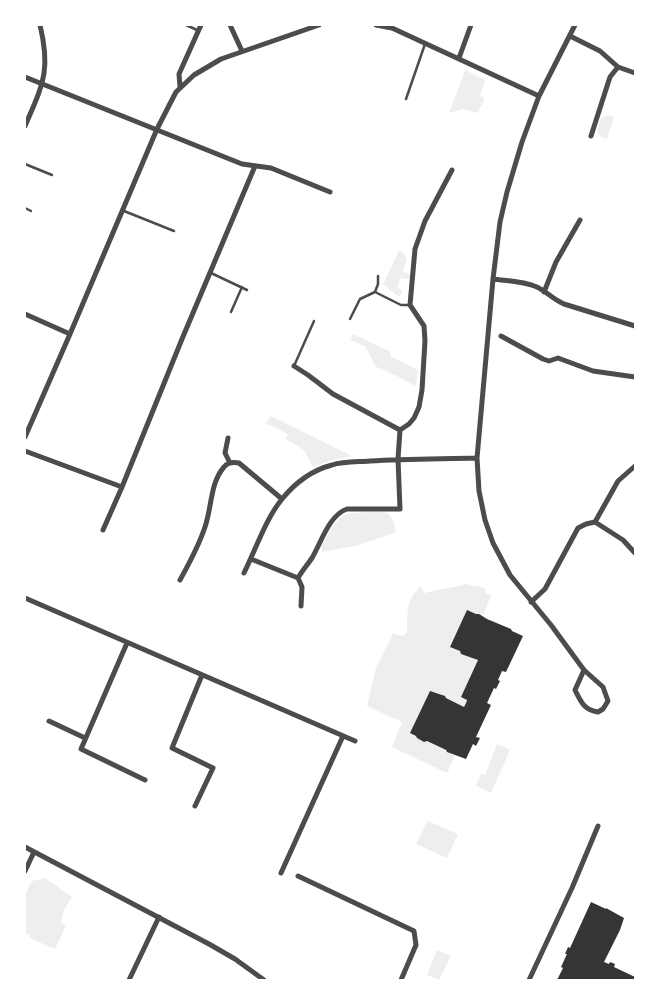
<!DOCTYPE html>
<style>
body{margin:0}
#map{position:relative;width:660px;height:1005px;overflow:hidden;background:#fff;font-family:"PT Sans",sans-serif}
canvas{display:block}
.frame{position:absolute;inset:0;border:26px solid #fff;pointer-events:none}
</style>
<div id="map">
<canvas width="660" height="1005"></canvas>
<div class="frame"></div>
</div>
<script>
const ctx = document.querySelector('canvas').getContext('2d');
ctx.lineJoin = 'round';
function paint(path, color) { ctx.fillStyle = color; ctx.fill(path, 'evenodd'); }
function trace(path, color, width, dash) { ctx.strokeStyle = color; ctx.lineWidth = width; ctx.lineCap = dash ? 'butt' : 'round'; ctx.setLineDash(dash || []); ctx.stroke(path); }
paint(new Path2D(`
 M 465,70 L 485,80 L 480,96 L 484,98 L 483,103 L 477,113 L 463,109 L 449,113 Z
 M 608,115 L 614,117 L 607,139 L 600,136 L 597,130 L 601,118 Z
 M 399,251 L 403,252 L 407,259 L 403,272 L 410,274 L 410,279 L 400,278 L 398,287 L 402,292 L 400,296 L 398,296 L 383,284 Z
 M 353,334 L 391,352 L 390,356 L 418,370 L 416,386 L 383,369 L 376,367 L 365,346 L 350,340 Z
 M 271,416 L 352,456 L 332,460 L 313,467 L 304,450 L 286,439 L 288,434 L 265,423 Z
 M 383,512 C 393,515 394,522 396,532 L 359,545 L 322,552 L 321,547 C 342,509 341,513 383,512 Z
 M 467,584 L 476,587 L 477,585 L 486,589 L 485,593 L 491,596 L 483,615 L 476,614 L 451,647 L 460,651 L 461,654 L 478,660 L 461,697 L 467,700 L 464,707 L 438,693 L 435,694 L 411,733 L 416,736 L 417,738 L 424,742 L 427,741 L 455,756 L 447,773 L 392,747 L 402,722 L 367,706 L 375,671 L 393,633 L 401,636 L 405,635 L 407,632 C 408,613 405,600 421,586 L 424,593 Z
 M 497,744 L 510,750 L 491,793 L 478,787 L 476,785 L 481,774 L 485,775 Z
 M 428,821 L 458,834 L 447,858 L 416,844 Z
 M 45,878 L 72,897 L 64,910 L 61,922 L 66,926 L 55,949 L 30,938 L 29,934 L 25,934 L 25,894 L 32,881 Z
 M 437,950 L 451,956 L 439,980 L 427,975 Z`), '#eee');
paint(new Path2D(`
 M 467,610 L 476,614 L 479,614 L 487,619 L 511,629 L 512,631 L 523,636 L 506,672 L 502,671 L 498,680 L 500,681 L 496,689 L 494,688 L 487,703 L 491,705 L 476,737 L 480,738 L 476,746 L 473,744 L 466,759 L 447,752 L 446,750 L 427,741 L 424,742 L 417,738 L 416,736 L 410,733 L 430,691 L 445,696 L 446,698 L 464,707 L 466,703 L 467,700 L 461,697 L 478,660 L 461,654 L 460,651 L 450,647 Z
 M 591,902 L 606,909 L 606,908 L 624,918 L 620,930 L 604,962 L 609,964 L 610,962 L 615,964 L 614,967 L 635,977 L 635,980 L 557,980 L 563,968 L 561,967 L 567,954 L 565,954 L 568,947 L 570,948 Z`), '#353535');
trace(new Path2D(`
 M 186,25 L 197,30
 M 406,99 L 425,44
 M 25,164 L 52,175
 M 25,208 L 31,211
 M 124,211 L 174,231
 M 211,273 L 247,290
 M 375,292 L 378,284 L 378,276
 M 231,312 L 242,287
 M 350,319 L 360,299 L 375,292 L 401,305 L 410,305
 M 294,366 L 314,321`), '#4c4c4c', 2.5);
trace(new Path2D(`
 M 230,25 L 242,51
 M 376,25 L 392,28 L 539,96
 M 575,25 L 539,96 L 522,142 L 507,192 L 500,222 L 493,279 L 477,458 L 479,491 L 485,520 L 493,543 L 510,575 L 551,625 L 584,670 L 603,687 L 608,701 L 603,709 L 598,712 C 584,710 581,702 575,690 L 584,670
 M 570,36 L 600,51 L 618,67 L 635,73
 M 459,58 L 471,25
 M 25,77 L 242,164 L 271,168 L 330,192
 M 180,87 L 179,74 L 201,25
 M 25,126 C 43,84 51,71 40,25
 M 591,136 L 610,77 L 618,67
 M 493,279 C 507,281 523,281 537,287 C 547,292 554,300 564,304 L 635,326
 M 544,292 L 556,262 L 580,220
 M 25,314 L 70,334
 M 501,336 L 543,359 L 549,361 L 558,358 L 593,371 L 635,377
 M 294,366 L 308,375 L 333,394 L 400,430
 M 25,437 L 70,334 L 157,129 L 176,92 L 194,75 L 221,59 L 319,25
 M 228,438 L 225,453 L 230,463
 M 25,451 L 122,487
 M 595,522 L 623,540 L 635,553
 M 103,530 L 122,487 L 182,339 L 255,166
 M 251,559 L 298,578 L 302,587 L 301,606
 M 244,573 C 256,549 265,520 282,499 C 295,483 313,470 332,465 C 344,461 358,462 370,461 C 406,459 442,459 477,458
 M 298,578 C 302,571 308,564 312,558 C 321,543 329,515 347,509 L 400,509 L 398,459 L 400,430 L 409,424 L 414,418 L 419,407 L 422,390 L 425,341 L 424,326 L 410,305 L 415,249 L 425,221 L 452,170
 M 180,580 C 190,562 199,545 205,527 C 212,507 210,483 224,467 C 228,462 233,462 239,463 L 282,499
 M 25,598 L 355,741
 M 531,602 L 545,589 L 578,528 L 586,524 L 595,522 L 618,481 L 635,466
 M 127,643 L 81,749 L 145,780
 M 49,721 L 85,738
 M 195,806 L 213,768 L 172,748 L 202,675
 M 25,847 L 209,944 L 235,959 L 264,980
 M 25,871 L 34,852
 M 281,873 L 343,736
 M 298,876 L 414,931 L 416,945 L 401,980
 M 129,980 L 159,917
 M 529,980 L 572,888 L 598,826`), '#4c4c4c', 5);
</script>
